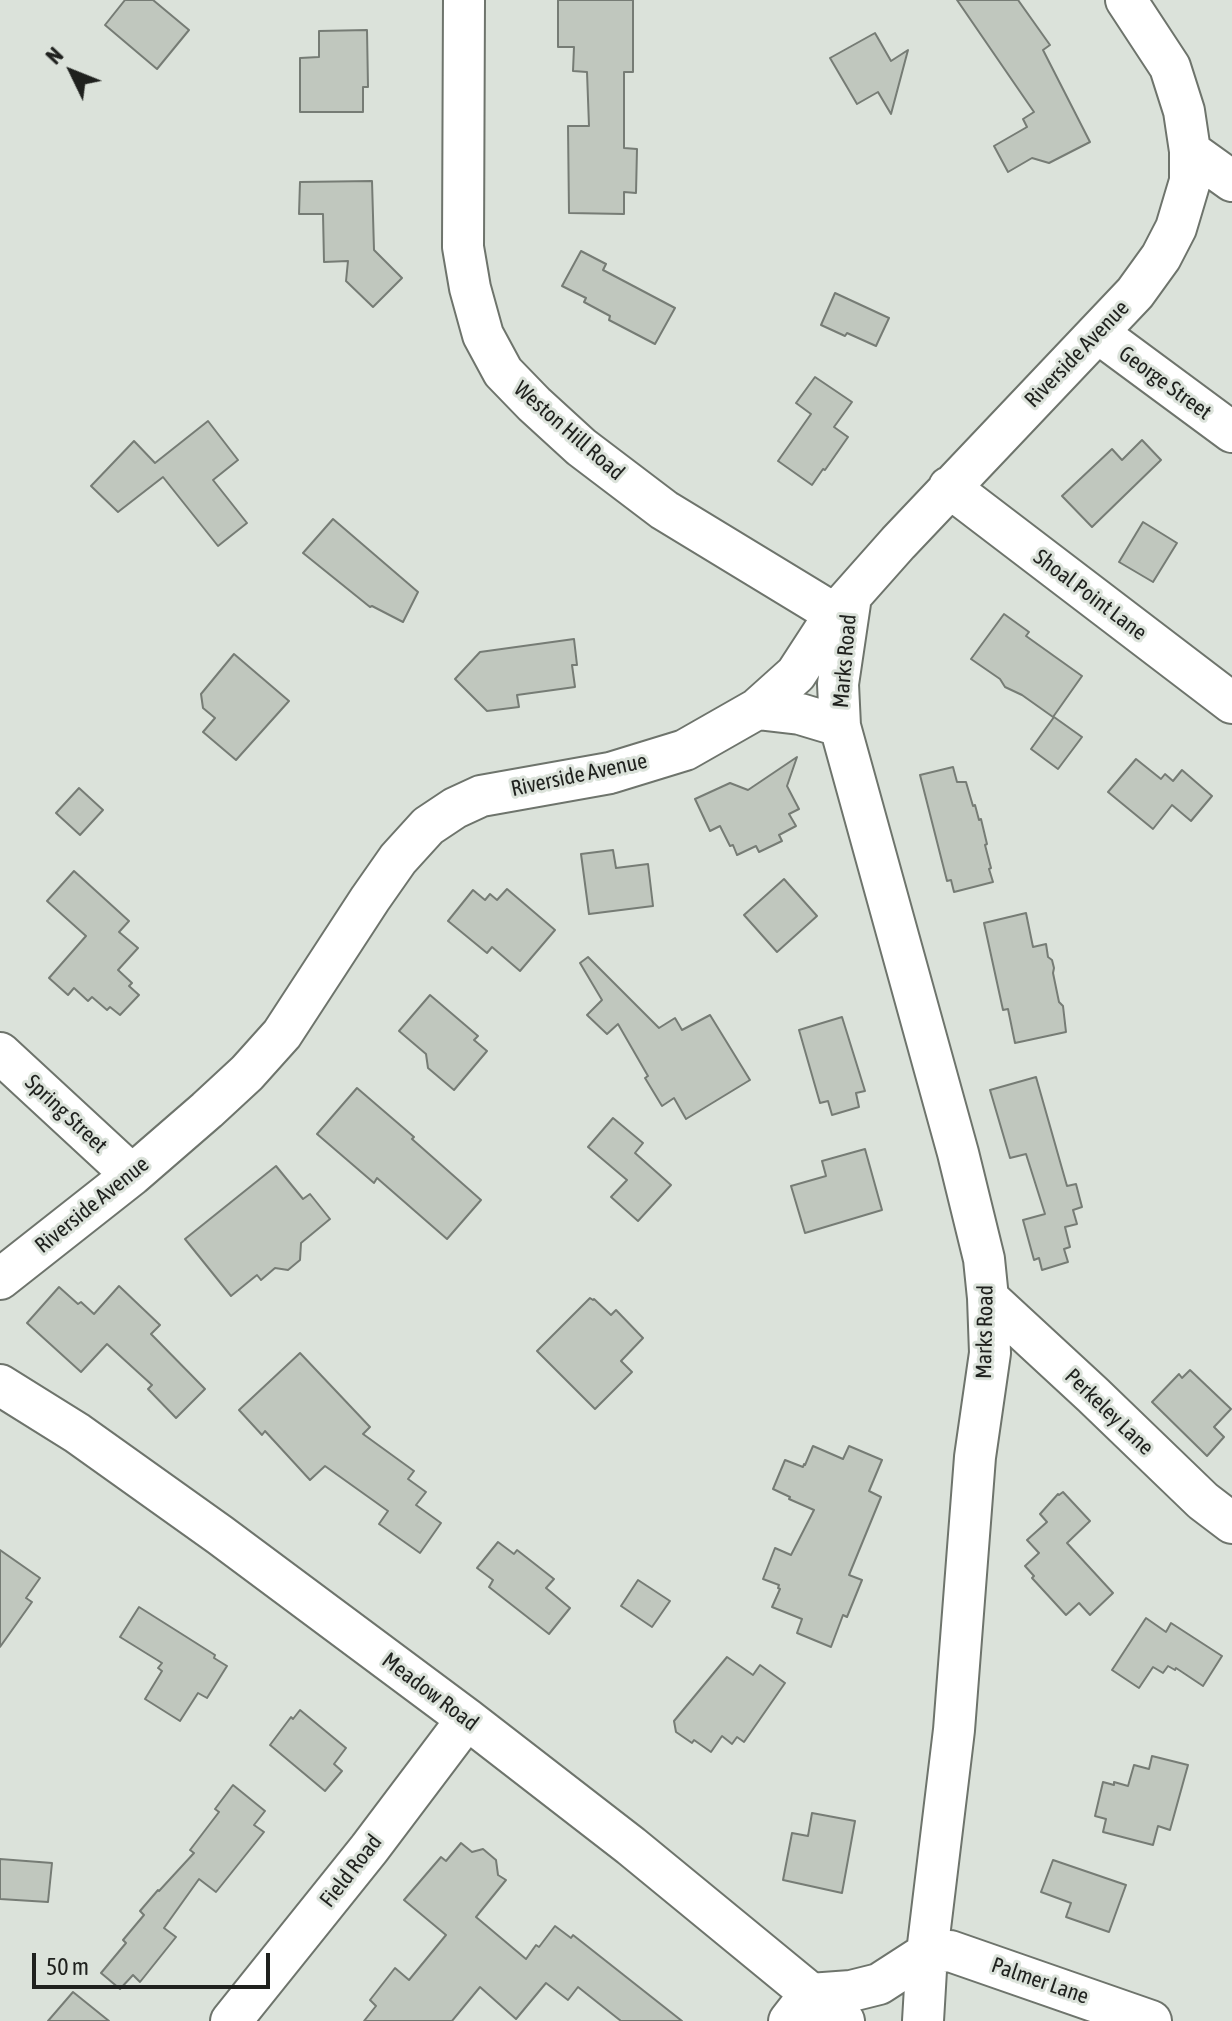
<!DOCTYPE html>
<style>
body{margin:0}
#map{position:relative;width:1232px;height:2021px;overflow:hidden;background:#dbe2da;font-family:"Asap Condensed",sans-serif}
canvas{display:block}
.north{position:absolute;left:32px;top:32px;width:80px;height:80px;-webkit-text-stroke:6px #dbe2da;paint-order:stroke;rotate:313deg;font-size:22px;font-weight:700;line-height:32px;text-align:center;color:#1f211e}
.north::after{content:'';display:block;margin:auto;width:28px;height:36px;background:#1f211e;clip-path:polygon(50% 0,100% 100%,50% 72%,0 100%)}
.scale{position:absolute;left:32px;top:1953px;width:238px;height:36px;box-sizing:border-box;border:4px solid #1f211e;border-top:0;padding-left:10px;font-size:24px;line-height:28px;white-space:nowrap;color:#1f211e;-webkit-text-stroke:6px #dbe2da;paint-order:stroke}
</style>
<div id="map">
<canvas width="1232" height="2021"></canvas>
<div class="north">N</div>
<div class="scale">50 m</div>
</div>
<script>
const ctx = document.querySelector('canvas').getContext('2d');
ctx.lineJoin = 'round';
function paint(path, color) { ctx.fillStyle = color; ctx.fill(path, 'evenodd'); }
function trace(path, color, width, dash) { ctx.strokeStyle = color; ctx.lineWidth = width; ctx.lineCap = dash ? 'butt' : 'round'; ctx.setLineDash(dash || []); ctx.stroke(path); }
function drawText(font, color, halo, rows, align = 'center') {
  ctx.font = font + ' "Asap Condensed",sans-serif'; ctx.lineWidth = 6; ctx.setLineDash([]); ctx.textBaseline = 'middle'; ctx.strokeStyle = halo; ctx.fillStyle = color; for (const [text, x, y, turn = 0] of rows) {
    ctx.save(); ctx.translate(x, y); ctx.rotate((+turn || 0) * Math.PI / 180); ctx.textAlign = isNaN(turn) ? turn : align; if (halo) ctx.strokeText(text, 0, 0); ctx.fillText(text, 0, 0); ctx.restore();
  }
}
const building = new Path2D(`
 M 125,0 L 153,0 L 189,30 L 157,69 L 105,25 Z
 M 558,0 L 633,0 L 633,72 L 624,72 L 624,148 L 637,149 L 636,193 L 624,192 L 624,214 L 569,213 L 568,126 L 589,126 L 587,72 L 573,71 L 574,47 L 558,47 Z
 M 957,0 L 1018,0 L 1050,45 L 1043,50 L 1090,142 L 1049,163 L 1032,158 L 1008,172 L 994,146 L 1027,127 L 1023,119 L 1034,112 Z
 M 367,30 L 368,87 L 363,87 L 363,112 L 300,112 L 300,58 L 319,57 L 319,31 Z
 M 875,33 L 891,61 L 908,50 L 891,114 L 878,92 L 857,104 L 830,58 Z
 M 372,181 L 374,250 L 402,278 L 373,307 L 346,281 L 348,261 L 324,262 L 323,214 L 299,214 L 300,182 Z
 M 581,251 L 606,264 L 603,270 L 675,308 L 655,344 L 609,320 L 610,316 L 584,302 L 586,298 L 562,286 Z
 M 835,293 L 889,318 L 876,346 L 847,333 L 845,336 L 821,325 Z
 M 815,377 L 852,402 L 834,427 L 848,437 L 825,470 L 823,469 L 812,485 L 778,461 L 811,414 L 796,403 Z
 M 208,421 L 238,460 L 213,480 L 247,523 L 218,546 L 163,477 L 118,512 L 91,486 L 134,441 L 155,463 Z
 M 1142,440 L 1161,460 L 1092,527 L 1062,496 L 1112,449 L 1122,460 Z
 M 333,519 L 418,592 L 403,622 L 372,606 L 370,607 L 303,553 Z
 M 1143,522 L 1177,543 L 1153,582 L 1119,562 Z
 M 1004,614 L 1029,632 L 1026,636 L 1082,676 L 1053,717 L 1022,695 L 1005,687 L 1000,679 L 971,659 Z
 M 574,639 L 577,665 L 572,665 L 575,687 L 517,695 L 519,707 L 487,711 L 455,679 L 480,652 Z
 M 234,654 L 289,701 L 236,760 L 203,732 L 215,718 L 203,708 L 201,694 Z
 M 1054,717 L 1082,737 L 1058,769 L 1031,749 Z
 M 797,757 L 787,786 L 799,809 L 789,814 L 796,826 L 779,835 L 782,841 L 759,852 L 756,846 L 737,855 L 733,845 L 730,846 L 720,826 L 710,831 L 695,799 L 730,783 L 748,790 Z
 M 1136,759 L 1161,779 L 1165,774 L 1173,781 L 1182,770 L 1212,796 L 1191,821 L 1172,805 L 1153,829 L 1108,792 Z
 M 953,767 L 957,782 L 966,782 L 973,806 L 975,805 L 979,820 L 981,819 L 987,844 L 985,845 L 991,868 L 989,869 L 993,882 L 954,892 L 951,880 L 947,881 L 920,775 Z
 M 79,788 L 103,810 L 80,835 L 56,813 Z
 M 613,850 L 616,868 L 648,864 L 653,906 L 589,914 L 581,854 Z
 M 74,871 L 129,921 L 119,932 L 138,948 L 118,970 L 132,983 L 129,986 L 139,995 L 120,1015 L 110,1007 L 107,1010 L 92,997 L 88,1001 L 74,988 L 68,995 L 49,978 L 86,936 L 47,901 Z
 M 784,879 L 817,916 L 777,952 L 744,915 Z
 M 507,889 L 555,930 L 520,971 L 492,947 L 487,953 L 448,921 L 473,890 L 485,900 L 490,894 L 497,900 Z
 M 1026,913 L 1033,947 L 1046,944 L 1048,957 L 1052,960 L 1054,968 L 1053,973 L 1059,1002 L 1063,1006 L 1066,1032 L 1015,1043 L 1008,1009 L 1003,1010 L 984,923 Z
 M 588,957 L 659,1028 L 675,1018 L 682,1030 L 710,1015 L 750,1080 L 686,1119 L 674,1098 L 662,1106 L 645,1078 L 648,1076 L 618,1024 L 607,1034 L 587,1015 L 602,1000 L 580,963 Z
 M 430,995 L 478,1036 L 474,1040 L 487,1051 L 454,1090 L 428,1068 L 426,1054 L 399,1031 Z
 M 842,1017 L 865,1091 L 856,1093 L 859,1107 L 832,1115 L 828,1101 L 820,1103 L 799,1030 Z
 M 1036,1077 L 1067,1186 L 1076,1184 L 1082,1207 L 1073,1210 L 1077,1224 L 1065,1227 L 1070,1247 L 1064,1249 L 1068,1262 L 1042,1270 L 1039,1258 L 1034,1260 L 1023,1220 L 1045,1214 L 1026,1154 L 1010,1158 L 990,1090 Z
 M 357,1088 L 414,1137 L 412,1139 L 481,1200 L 447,1239 L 377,1178 L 374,1183 L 317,1134 Z
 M 613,1118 L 643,1143 L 635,1153 L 671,1185 L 638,1221 L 611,1197 L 627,1180 L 588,1147 Z
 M 865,1149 L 882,1210 L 805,1233 L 791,1186 L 826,1176 L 822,1161 Z
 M 276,1166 L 303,1199 L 310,1194 L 330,1219 L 301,1243 L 300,1260 L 288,1270 L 275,1268 L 261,1280 L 257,1275 L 231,1296 L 185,1239 Z
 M 119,1286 L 160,1325 L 151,1334 L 205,1389 L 176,1418 L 148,1389 L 152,1385 L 107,1344 L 81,1372 L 27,1323 L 59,1287 L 78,1304 L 81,1302 L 94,1314 Z
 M 590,1298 L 593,1300 L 594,1299 L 611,1315 L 616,1310 L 643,1338 L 621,1361 L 632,1372 L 595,1409 L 537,1351 Z
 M 300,1353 L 370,1427 L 363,1434 L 414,1471 L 408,1479 L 426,1492 L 416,1505 L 441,1523 L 420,1553 L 379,1524 L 388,1511 L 325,1466 L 310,1480 L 265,1431 L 262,1435 L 239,1410 Z
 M 1190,1370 L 1231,1409 L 1214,1427 L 1224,1437 L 1207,1456 L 1152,1402 L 1179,1374 L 1182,1378 Z
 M 813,1446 L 843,1459 L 849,1446 L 882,1460 L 869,1491 L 881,1497 L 849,1575 L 862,1580 L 847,1617 L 843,1615 L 831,1647 L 797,1633 L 802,1619 L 772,1607 L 780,1589 L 778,1588 L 779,1585 L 763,1579 L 775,1548 L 791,1555 L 814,1510 L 789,1499 L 790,1497 L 773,1489 L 785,1460 L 803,1467 L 804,1464 L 805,1465 Z
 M 1063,1492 L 1090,1521 L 1067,1543 L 1113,1593 L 1090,1615 L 1079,1603 L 1066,1615 L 1032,1578 L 1034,1576 L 1025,1566 L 1039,1553 L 1027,1540 L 1047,1522 L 1040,1514 L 1058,1494 L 1059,1495 Z
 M 498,1542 L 514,1554 L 517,1550 L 554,1579 L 546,1588 L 570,1608 L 549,1634 L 489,1587 L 493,1580 L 477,1568 Z
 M 0,1550 L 40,1578 L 26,1598 L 32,1602 L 0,1647 Z
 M 638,1580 L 670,1601 L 652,1627 L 621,1606 Z
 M 139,1607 L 215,1655 L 214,1658 L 227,1666 L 207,1698 L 198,1693 L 180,1721 L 145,1699 L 162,1671 L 158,1668 L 162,1663 L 120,1637 Z
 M 1146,1618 L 1166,1632 L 1171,1623 L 1222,1656 L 1203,1686 L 1176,1668 L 1175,1670 L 1168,1666 L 1163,1673 L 1153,1667 L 1139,1688 L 1112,1670 Z
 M 727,1657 L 753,1675 L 760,1665 L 785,1683 L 744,1742 L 737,1737 L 732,1744 L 722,1736 L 711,1752 L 694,1740 L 692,1743 L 676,1732 L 674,1721 Z
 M 300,1710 L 346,1748 L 334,1764 L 342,1771 L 325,1791 L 270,1745 L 291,1717 L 293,1719 Z
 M 1152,1756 L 1188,1765 L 1170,1830 L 1158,1826 L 1153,1845 L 1103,1832 L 1106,1819 L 1095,1816 L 1103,1782 L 1114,1785 L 1114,1782 L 1128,1786 L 1134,1765 L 1149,1769 Z
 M 233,1785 L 265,1811 L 254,1825 L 264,1832 L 216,1892 L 199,1879 L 164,1928 L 176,1937 L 140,1982 L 133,1975 L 120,1989 L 101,1973 L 126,1943 L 123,1940 L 144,1915 L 140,1911 L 158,1890 L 159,1891 L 194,1853 L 190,1850 L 219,1812 L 215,1809 Z
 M 812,1813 L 855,1821 L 842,1893 L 783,1880 L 792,1833 L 808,1836 Z
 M 461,1843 L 472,1852 L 483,1849 L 496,1860 L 498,1875 L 506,1880 L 476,1917 L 526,1959 L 536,1945 L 539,1947 L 555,1926 L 571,1938 L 573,1935 L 682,2021 L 621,2021 L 578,1987 L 568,2000 L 546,1983 L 516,2019 L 480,1987 L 452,2021 L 364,2021 L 376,2006 L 370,2000 L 395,1968 L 409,1980 L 446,1935 L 404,1900 L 441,1857 L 446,1861 Z
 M 0,1859 L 52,1863 L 48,1902 L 0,1899 Z
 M 1053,1860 L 1126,1885 L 1109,1932 L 1066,1917 L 1071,1903 L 1041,1892 Z
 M 73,1992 L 109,2021 L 48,2021 Z`);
paint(building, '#c0c7be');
trace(building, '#767c75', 2);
const minor = new Path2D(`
 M 464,0 L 463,247 L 470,288 L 483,335 L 503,372 L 534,404 L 581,447 L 664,510 L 835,614
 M 1190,151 L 1232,181
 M 1098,333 L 1232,432
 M 949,487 L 1232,703
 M 850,603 L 838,684 L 840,726 L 958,1153 L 984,1259 L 988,1298 L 990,1353 L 975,1457 L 954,1730 L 927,1953 L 923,2021
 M 757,709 L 800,714 L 840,726
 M 0,1053 L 132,1175
 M 0,1279 L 132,1175 L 207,1110 L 247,1073 L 282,1034 L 370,899 L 398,859 L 428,826 L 455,808 L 481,796 L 610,773 L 685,750 L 757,709 L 796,674 L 835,614 L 898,543 L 1135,293 L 1161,257 L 1176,228 L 1190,181 L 1190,151 L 1184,111 L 1170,67 L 1126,0
 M 988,1298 L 1093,1395 L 1203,1501 L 1232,1523
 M 0,1385 L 77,1433 L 220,1535 L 467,1719 L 631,1846 L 844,2021
 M 231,2021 L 369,1849 L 467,1719
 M 789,2021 L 810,1994 L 851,1991 L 879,1984 L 927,1953 L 950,1951 L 1151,2021`);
trace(minor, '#6e746c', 44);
trace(minor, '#fff', 40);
drawText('22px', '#1f211e', '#dbe2da', [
 ["Riverside Avenue",1077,354,-46],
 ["George Street",1165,383,36],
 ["Weston Hill Road",569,431,41],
 ["Shoal Point Lane",1090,595,37],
 ["Marks Road",845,661,-85],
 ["Riverside Avenue",579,775,-12],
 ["Spring Street",66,1114,43],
 ["Riverside Avenue",92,1205,-39],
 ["Marks Road",985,1332,-89],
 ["Perkeley Lane",1109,1412,44],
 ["Meadow Road",430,1692,37],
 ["Field Road",351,1871,-52],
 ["Palmer Lane",1040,1981,19]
]);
</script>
